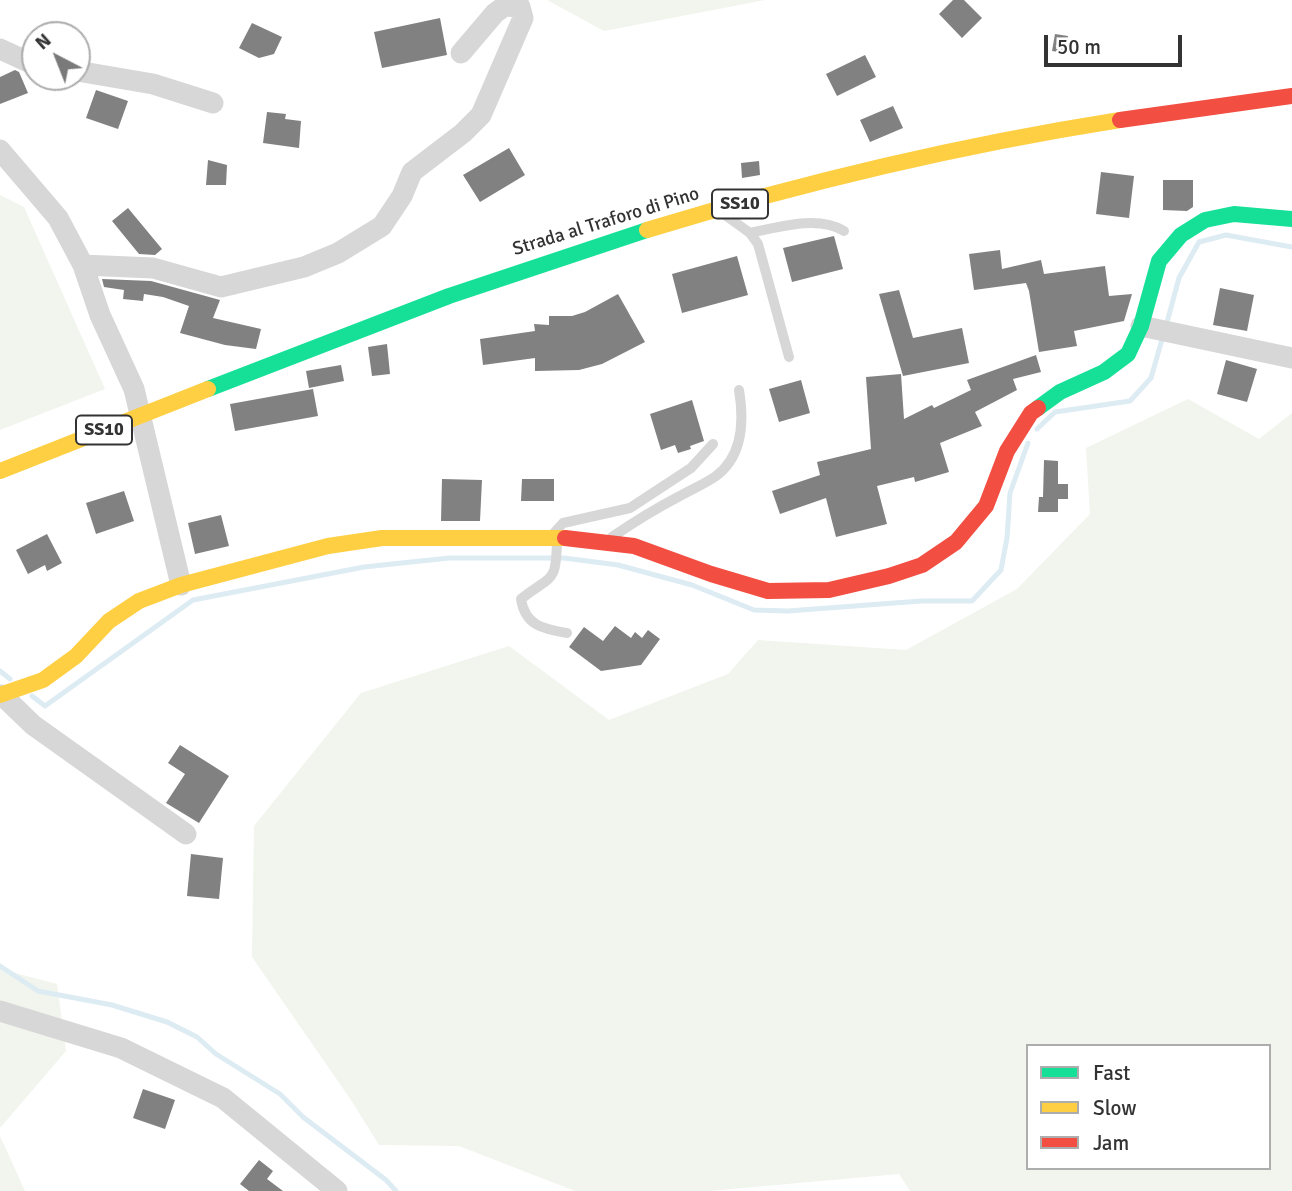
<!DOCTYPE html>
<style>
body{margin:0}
#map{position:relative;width:1292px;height:1191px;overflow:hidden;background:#fff;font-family:Signika,sans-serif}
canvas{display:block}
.legend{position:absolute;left:1026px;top:1044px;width:245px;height:126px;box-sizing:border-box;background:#fff;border:2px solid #adadad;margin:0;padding:9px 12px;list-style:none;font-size:21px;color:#333}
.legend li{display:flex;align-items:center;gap:14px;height:35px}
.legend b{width:35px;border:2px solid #adadad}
.north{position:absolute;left:21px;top:21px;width:70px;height:70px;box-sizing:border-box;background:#fff;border:2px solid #adadad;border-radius:50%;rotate:318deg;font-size:19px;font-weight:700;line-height:28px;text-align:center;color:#333}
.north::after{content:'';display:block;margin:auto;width:24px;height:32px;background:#7a7a7a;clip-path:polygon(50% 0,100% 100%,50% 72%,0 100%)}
.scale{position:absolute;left:1044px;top:35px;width:138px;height:32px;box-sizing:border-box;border:4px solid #333;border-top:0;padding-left:9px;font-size:21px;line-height:24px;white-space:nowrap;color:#333;-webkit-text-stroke:5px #fff;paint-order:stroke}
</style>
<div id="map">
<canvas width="1292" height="1191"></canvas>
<ul class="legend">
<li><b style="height:9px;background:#16e098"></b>Fast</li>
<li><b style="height:9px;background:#ffcf43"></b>Slow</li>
<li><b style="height:9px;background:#f24e42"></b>Jam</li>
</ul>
<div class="north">N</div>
<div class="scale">50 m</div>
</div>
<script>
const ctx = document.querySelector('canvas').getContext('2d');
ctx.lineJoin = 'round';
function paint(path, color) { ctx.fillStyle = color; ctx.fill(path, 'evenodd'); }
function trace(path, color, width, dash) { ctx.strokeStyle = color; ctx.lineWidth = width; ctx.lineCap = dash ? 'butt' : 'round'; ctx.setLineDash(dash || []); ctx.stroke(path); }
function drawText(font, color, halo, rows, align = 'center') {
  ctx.font = font + ' Signika,sans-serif'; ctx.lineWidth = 7; ctx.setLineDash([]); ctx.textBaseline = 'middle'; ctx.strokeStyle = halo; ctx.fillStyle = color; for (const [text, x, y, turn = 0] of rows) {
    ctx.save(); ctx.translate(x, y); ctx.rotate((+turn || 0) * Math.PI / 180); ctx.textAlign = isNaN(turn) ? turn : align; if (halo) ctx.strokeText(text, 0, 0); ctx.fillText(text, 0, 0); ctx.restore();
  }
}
paint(new Path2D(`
 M 547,0 L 765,0 L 604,31 Z
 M 0,195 L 24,207 L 105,389 L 0,430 Z
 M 1188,399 L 1259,439 L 1292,413 L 1292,1191 L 910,1191 L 899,1174 L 709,1191 L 575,1191 L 459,1146 L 379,1145 L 351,1100 L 252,957 L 254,826 L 361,693 L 509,646 L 609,720 L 728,674 L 758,640 L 906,650 L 1017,589 L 1090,514 L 1086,448 ZM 1028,1046 L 1269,1046 L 1269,1168 L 1028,1168 Z
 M 0,969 L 57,984 L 66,1051 L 0,1128 Z
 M 0,1136 L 25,1191 L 0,1191 Z`), '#f1f5ed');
trace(new Path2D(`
 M 1166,326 L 1179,278 L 1199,242 L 1226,235 L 1292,247
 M 1037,429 L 1055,412 L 1130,401 L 1151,378 L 1163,336
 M 0,671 L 10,679
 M 32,696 L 45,706 L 193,600 L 364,567 L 449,558 L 564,558 L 618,565 L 692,585 L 754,610 L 788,611 L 921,601 L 972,601 L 1001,570 L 1007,538 L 1010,493 L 1028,443
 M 0,966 L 38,991 L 112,1005 L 167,1022 L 197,1037 L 216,1054 L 280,1094 L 303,1117 L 386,1180 L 396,1191`), '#ddebf3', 5);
paint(new Path2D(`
 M 953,0 L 964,0 L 982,18 L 962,38 L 939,14 Z
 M 440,18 L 447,55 L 382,68 L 374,32 Z
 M 252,23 L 282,37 L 274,54 L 259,58 L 239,48 Z
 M 1055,34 L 1068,36 L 1065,53 L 1052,51 Z
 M 865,55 L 876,77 L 837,96 L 826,74 Z
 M 15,70 L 19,72 L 28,93 L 0,104 L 0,77 Z
 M 96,90 L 128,101 L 118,129 L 86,118 Z
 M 893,106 L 903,128 L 870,142 L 860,120 Z
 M 267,112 L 286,114 L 285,119 L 301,121 L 299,148 L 263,143 Z
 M 509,148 L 525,175 L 480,202 L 463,175 Z
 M 208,160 L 227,165 L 226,185 L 206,185 Z
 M 759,161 L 760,175 L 742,178 L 741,163 Z
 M 1101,172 L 1134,176 L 1129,218 L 1096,214 Z
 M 1163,180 L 1193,180 L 1193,207 L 1187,211 L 1163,210 Z
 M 128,208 L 162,249 L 155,255 L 139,254 L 112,221 Z
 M 834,236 L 843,269 L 792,282 L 783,248 Z
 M 1000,250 L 1002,269 L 1041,260 L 1044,274 L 1105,266 L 1109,296 L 1132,294 L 1124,321 L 1074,331 L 1077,346 L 1039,352 L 1029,291 L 1026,283 L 974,290 L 969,254 Z
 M 737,256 L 748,295 L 682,313 L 672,274 Z
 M 102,279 L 151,281 L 220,300 L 213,318 L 261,329 L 256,349 L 225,345 L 180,333 L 189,306 L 163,297 L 144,294 L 143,301 L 123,299 L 124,290 L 104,287 Z
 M 1220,288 L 1254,295 L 1247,331 L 1213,325 Z
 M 899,290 L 913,338 L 962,328 L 969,363 L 903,376 L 879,294 Z
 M 618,294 L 645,342 L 602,364 L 579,370 L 535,371 L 535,358 L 483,365 L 480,339 L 535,331 L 534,324 L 549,325 L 549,316 L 572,316 L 585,312 Z
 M 387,344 L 390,374 L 372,376 L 368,347 Z
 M 1036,355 L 1041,372 L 1013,379 L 1017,390 L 975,412 L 982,426 L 940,443 L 949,472 L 915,482 L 914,477 L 877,486 L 887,524 L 836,537 L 826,498 L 780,514 L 772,491 L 820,475 L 817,462 L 871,449 L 866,377 L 901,374 L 904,419 L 932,405 L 934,408 L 971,390 L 967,380 Z
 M 1226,360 L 1257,369 L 1247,402 L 1217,394 Z
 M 341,365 L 344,381 L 309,388 L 306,371 Z
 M 801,380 L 810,413 L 779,422 L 769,389 Z
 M 313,389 L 318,416 L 235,431 L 230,404 Z
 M 692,400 L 704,441 L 690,446 L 691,449 L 678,453 L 675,445 L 661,450 L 650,414 Z
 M 1044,460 L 1058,461 L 1058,484 L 1068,484 L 1068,499 L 1058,499 L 1058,512 L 1038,512 L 1039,497 L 1043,497 Z
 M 442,479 L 482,480 L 480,521 L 441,521 Z
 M 522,479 L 554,479 L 554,501 L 521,501 Z
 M 124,491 L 134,521 L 96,534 L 86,503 Z
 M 221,515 L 229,546 L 195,554 L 188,523 Z
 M 47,534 L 62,563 L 47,571 L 45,565 L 28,574 L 16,550 Z
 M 615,626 L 631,638 L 635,632 L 642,638 L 648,630 L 660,639 L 641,665 L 601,671 L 569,647 L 584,627 L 603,641 Z
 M 180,745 L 229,776 L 199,823 L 166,803 L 185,774 L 168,763 Z
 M 191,854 L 223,858 L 219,899 L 187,896 Z
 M 143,1089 L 175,1100 L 165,1129 L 133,1118 Z
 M 259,1160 L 273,1171 L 267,1179 L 283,1191 L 249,1191 L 240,1184 Z`), '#818181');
trace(new Path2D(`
 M 725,215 L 750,233 L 758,244 L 789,357
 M 750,233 C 779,227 818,215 844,231
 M 554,533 L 563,523 L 630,508 L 691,468 L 713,444
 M 612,537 C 634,522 655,509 678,497 C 690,490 705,484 716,476 C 743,456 744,420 739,390
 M 557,541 C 556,585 552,574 521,599 C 525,626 544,629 567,633`), '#d7d7d7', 10);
trace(new Path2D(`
 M 0,49 L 35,65
 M 77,71 L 153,84 L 213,103
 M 0,150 L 58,218 L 83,265 L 100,315 L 134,389 L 181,585
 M 83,265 L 153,268 L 221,287 L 304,267 L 338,253 L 382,226 L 402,196 L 412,172 L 463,133 L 481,115 L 523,18 L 520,7 L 505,6 L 495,13 L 461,53
 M 1141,326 L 1292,358
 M 2,695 L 33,725 L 186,834
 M 0,1011 L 121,1048 L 223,1098 L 337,1191`), '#d7d7d7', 21);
trace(new Path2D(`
 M 208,389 L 449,296 L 647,230
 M 1038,408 L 1060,392 L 1104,372 L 1128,354 L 1141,326 L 1159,261 L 1181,235 L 1205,220 L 1234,214 L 1292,219`), '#16e098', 16);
trace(new Path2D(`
 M 647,230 C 801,183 961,145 1120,120
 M 0,695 L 43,680 L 76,656 L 109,621 L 139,601 L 181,585 L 328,546 L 382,538 L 565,538`), '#ffcf43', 16);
trace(new Path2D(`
 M 1120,120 L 1292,96
 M 565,538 L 634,546 L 711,574 L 768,591 L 829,590 L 889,576 L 922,565 L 956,542 L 986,506 L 1007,451 L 1031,413 L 1038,408`), '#f24e42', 16);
trace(new Path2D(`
 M 0,471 L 208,389`), '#ffcf43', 16);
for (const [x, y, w] of [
 [740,204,56],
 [104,430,56]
]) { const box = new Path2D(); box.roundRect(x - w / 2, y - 14.5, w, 29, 5); ctx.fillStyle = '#fff'; ctx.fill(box); trace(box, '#333', 2); }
drawText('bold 18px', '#333', null, [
 ["SS10",740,204],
 ["SS10",104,430]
]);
drawText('19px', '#333', '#fff', [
 ["Strada al Traforo di Pino",606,222,-17]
]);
</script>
